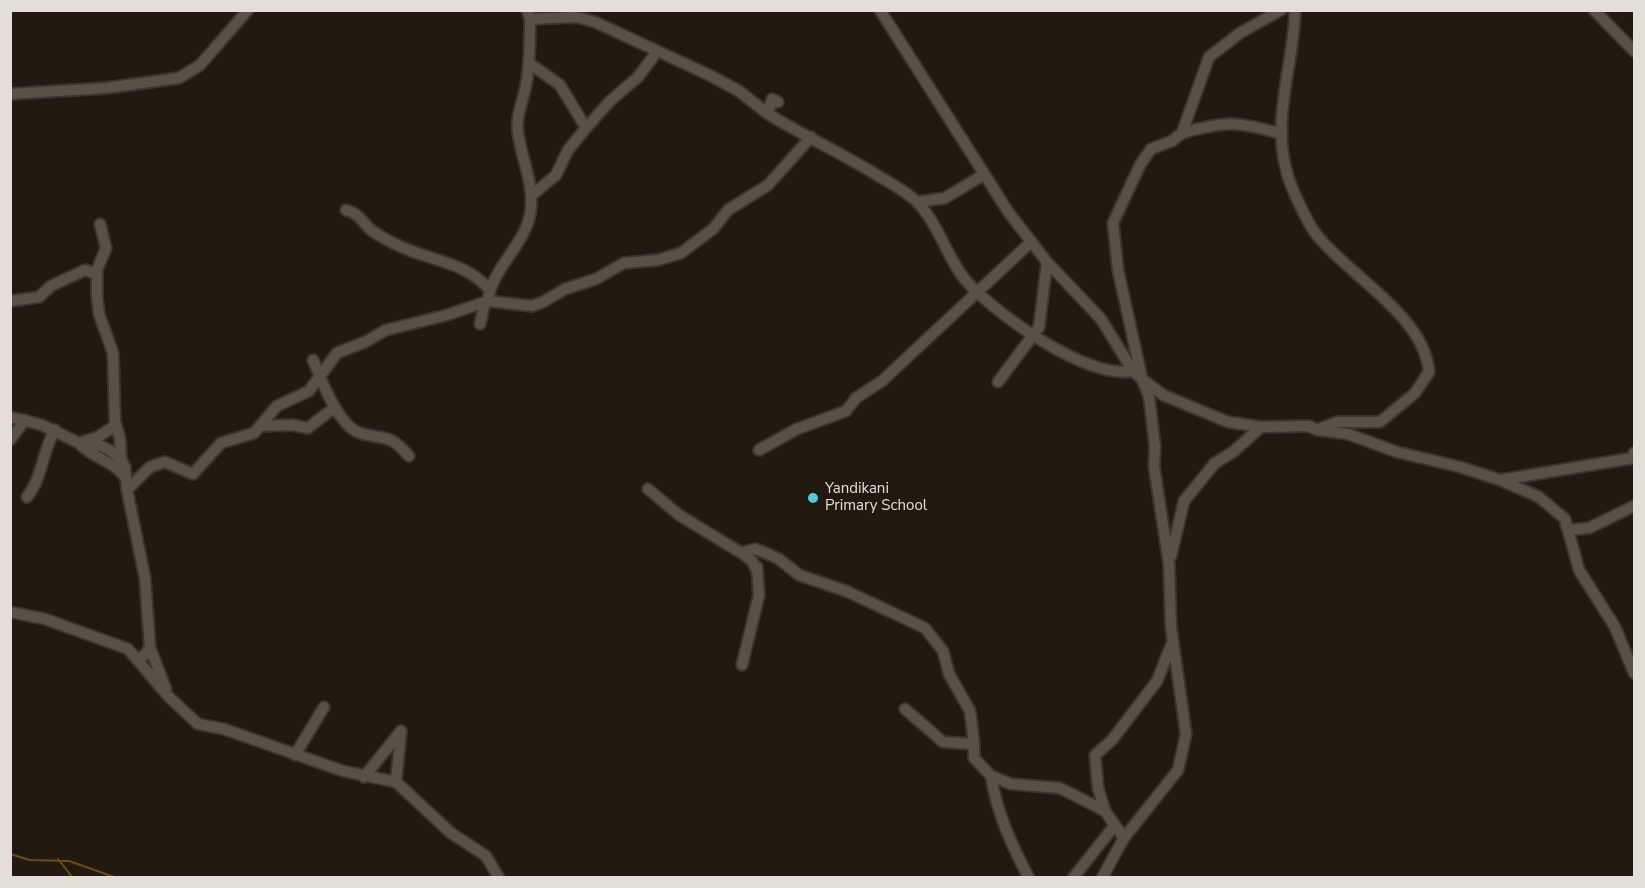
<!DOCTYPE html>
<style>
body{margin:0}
#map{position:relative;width:1645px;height:888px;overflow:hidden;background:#221a10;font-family:"Nunito Sans",sans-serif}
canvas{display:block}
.frame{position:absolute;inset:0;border:12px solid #e3ded7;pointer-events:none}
</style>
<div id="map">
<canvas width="1645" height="888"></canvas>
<div class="frame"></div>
</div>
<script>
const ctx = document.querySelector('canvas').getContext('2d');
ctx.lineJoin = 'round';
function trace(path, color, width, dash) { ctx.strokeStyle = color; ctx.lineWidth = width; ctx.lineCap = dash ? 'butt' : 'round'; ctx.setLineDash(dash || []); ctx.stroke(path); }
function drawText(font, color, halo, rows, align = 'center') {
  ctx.font = font + ' "Nunito Sans",sans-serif'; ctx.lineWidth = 4.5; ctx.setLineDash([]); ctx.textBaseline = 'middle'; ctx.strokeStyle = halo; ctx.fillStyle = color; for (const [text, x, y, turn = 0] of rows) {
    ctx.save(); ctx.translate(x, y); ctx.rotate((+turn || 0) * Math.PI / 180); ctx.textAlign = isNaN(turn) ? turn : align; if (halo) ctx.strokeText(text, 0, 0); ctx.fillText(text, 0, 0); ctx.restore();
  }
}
trace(new Path2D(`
 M 10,854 L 30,860 L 69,861 L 117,878
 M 58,859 L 73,878`), '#714b10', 2);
const minor = new Path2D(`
 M 527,10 L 530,19 L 576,17 L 595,22 L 709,75 L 739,91 L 768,114
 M 880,10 L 1009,213 L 1047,262 L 1101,319 L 1133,371 L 1142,379 L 1149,396 L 1155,447 L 1154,466 L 1169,564 L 1171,627 L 1186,734 L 1178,770 L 1124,838 L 1102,878
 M 1281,10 L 1240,33 L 1209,57 L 1182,133 L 1172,141 L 1151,149 L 1140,165 L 1113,223 L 1118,270 L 1142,379 L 1163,395 L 1228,422 L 1261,427 L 1309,426 L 1317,430 L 1337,422 L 1380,422 L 1415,393 L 1429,372 C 1424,315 1350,277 1316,234 C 1307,222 1291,188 1287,173 C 1271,118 1294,65 1295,10
 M 1594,10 L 1634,51
 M 529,63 L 560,85 L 586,128
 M 10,94 L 106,88 L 179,78 L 200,65 L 248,10
 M 778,102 L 772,99 L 768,114 C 804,136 843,154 880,177 C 892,184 907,192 917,202 C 939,224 949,263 968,283 C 1000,317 1087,379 1133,371
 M 1182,133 C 1227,121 1237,121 1282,134
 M 531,196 L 556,175 L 568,150 L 586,128 L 610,101 L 638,77 L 656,53
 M 917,202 L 945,198 L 983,175
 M 346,210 C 359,213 362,222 371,230 C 378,235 387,240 395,244 C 428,261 463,260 489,289
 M 100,224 L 106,248 L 97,270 L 97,296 L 99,314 L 113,353 L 115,421 L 120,439 L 121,459
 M 10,301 L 39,297 L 51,286 L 85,270 L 97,274
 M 488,301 C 491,271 521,248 529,219 C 537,189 522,162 518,133 C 515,116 525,97 527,79 C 530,59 530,39 530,19
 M 480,324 L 485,302
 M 313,360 C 321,379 338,426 360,433 C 386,441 388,432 409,456
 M 998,382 L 1039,327 L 1047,262
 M 10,417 L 42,425 L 79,443 L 101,446 L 111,451 L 121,459 L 125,467 L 127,490
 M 116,425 L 98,437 L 79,443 C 91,458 113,460 124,476
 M 260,426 L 292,425 L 308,428 L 335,407
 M 1319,430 L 1348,434 L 1397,452 L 1460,467 L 1500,480 L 1539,497 L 1565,519 L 1579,570 L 1615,627 L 1634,673
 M 10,440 L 25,420
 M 759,450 L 797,429 L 846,411 L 856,398 L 882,381 L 1031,242
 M 1500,480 L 1633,458 L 1634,453
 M 648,489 L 679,515 L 743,554 L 752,561 L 757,571
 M 27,497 C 43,477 42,451 55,430
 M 1566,525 L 1568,530 L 1589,528 L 1634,506
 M 741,553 L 755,549 L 761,551 L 779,559 L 799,575 L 846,591 L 925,628 L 943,651 L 949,674 L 970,711 L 974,744
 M 1171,556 L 1184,501 L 1215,463 L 1233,452 L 1261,427
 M 10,612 L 45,619 L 128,649 L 169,697 L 198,724 L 224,729 L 343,771 L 396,782 L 451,833 L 486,856 L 499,878
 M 150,648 L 166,689
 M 139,661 L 150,648 L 145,578 L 127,490 L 150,467 L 165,462 L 193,474 L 221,443 L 254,433 L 277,406 L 309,391 L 337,353 L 365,342 L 386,330 L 447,315 L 488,301 L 532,306 L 543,302 L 565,289 L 596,279 L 624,263 L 658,260 L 681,253 L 713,229 L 728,210 L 768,185 L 811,137
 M 742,665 L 759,595 L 757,567
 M 905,709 L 943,742 L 974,744 L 974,758 L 991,776 L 1011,784 L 1059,788 L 1072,794 L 1105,811 L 1124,838
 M 295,755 L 324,707
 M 991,776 C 997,813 1011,844 1029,878
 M 364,777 L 401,731
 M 396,782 L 401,731
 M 1105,811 L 1098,788 L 1095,755 L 1112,740 L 1157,681 L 1172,643
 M 1073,878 L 1115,825`);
trace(minor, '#3b3530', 14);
trace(minor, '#5a5146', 10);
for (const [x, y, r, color] of [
 [813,498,6,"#52cbd9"]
]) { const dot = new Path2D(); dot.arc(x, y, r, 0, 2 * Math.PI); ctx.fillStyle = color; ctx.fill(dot); trace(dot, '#221a10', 2); }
drawText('15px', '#e3ded7', '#221a10', [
 ["Yandikani",825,489],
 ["Primary School",825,506]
], 'left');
</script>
